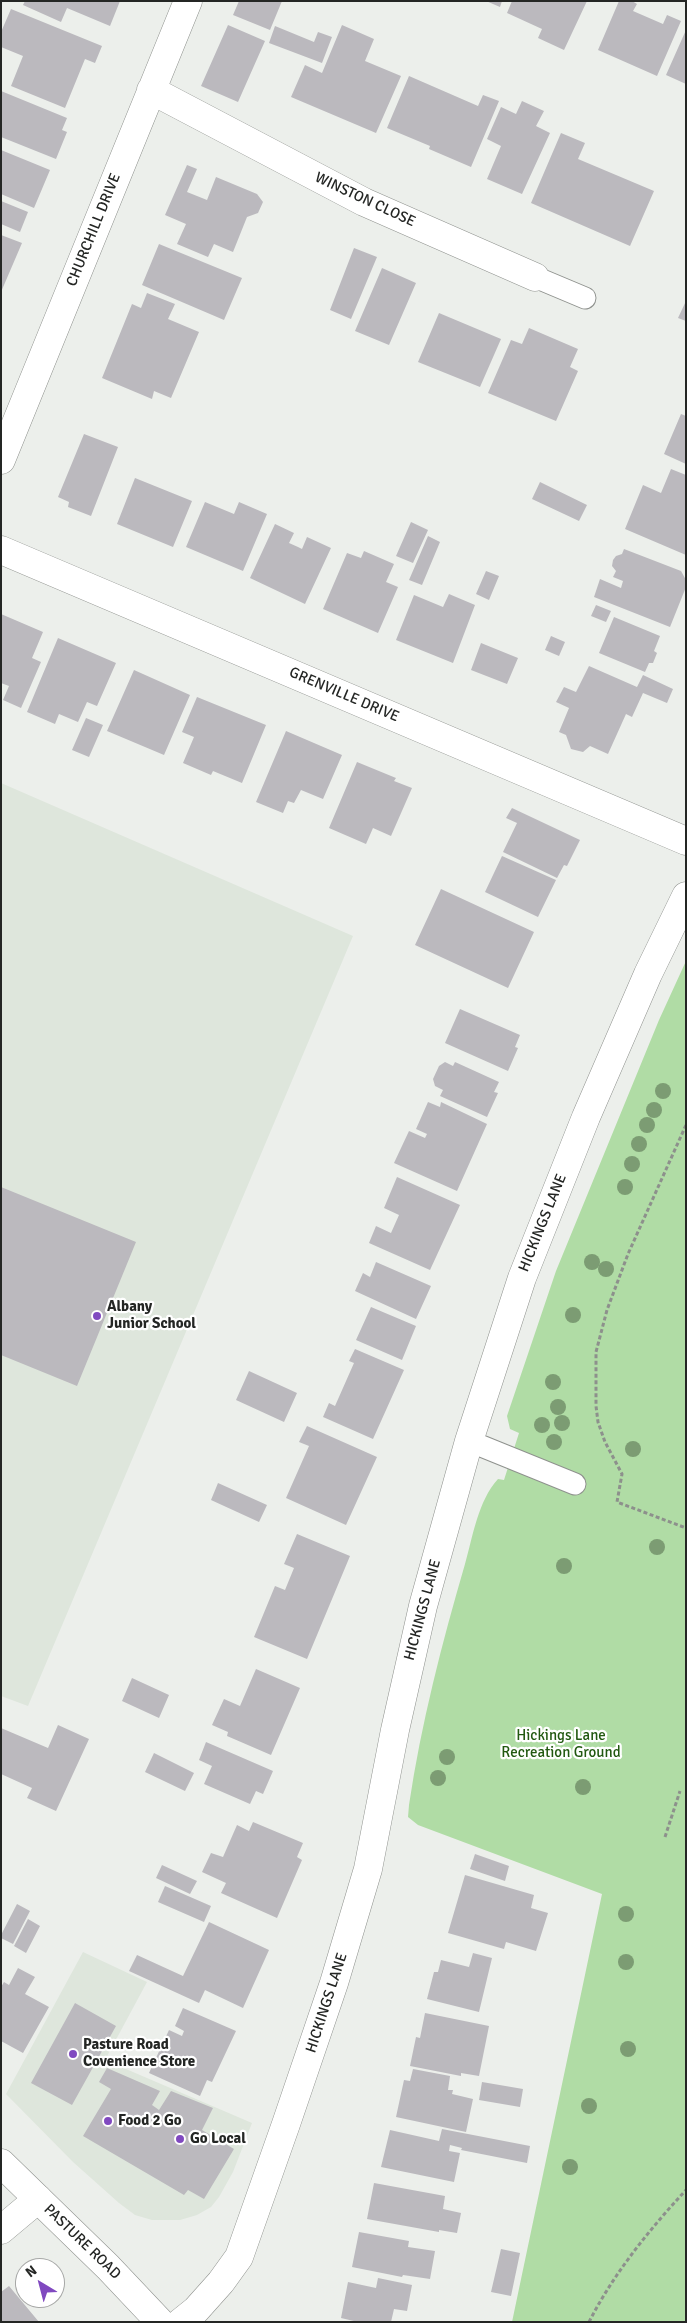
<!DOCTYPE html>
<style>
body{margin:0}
#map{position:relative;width:687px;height:2323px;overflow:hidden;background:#ecefeb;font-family:Signika,sans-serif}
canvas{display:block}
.frame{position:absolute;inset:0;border:2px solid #242624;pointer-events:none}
.north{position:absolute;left:15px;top:2258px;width:50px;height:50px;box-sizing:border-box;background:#fff;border:1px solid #a7a8a7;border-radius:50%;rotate:323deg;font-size:14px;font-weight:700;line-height:20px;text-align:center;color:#242624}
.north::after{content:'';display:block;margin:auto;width:18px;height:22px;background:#8049c0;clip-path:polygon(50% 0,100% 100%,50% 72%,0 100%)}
</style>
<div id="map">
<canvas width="687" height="2323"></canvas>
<div class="frame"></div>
<div class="north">N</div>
</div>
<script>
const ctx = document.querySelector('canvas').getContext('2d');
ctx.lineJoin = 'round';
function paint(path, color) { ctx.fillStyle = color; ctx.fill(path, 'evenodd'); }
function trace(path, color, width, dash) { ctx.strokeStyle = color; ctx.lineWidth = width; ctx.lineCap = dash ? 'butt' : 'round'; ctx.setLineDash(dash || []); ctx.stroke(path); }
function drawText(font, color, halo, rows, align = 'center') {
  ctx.font = font + ' Signika,sans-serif'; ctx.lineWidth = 4.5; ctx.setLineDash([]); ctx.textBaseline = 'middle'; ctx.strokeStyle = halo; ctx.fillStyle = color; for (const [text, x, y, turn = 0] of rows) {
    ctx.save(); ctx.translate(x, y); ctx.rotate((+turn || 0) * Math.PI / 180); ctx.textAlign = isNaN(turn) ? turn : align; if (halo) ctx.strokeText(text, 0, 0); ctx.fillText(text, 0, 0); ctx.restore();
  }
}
paint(new Path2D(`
 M 1,783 L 353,936 L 28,1706 L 1,1696 Z
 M 83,1952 L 147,1982 L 105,2060 L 252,2123 L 233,2172 L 219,2197 L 211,2207 L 197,2215 L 180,2220 L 152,2220 L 135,2215 L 119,2203 L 73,2162 L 6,2094 Z`), '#dee6dc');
paint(new Path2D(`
 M 686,961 L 686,2322 L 512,2322 L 602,1894 L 418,1825 L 408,1817 L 409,1805 C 421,1724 442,1643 465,1564 C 473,1536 478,1501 498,1479 L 504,1480 L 519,1433 L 510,1429 L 507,1416 L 556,1271 L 659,1020 Z`), '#b0dca5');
paint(new Path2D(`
 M 25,1 L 120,1 L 110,26 L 67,8 L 61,22 L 23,5 Z
 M 239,1 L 282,1 L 270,30 L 233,15 Z
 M 486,1 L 502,1 L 500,7 Z
 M 512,1 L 587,1 L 564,50 L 538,38 L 542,29 L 507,13 Z
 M 619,1 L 632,1 L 637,4 L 633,11 L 663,24 L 667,15 L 681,21 L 657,76 L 598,50 Z
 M 11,9 L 102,46 L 95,63 L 85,59 L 65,108 L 11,86 L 23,56 L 1,47 L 1,32 Z
 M 228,25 L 265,41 L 238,102 L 201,86 Z
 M 342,25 L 374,39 L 365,61 L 401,76 L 376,133 L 291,97 L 305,65 L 322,73 Z
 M 275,26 L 314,42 L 318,32 L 332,37 L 322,63 L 269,43 Z
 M 686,30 L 686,84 L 666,75 Z
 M 409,76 L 478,106 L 483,95 L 499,101 L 471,167 L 429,149 L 430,146 L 387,128 Z
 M 1,91 L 67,118 L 62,130 L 67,132 L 56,159 L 1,137 Z
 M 522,101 L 544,111 L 536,126 L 550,133 L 522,194 L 487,179 L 501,146 L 487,139 L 501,107 L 516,114 Z
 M 561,133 L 585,143 L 578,159 L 654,191 L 630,246 L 531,203 Z
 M 1,150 L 50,170 L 34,208 L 1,194 Z
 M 187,165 L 197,169 L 187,192 L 207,200 L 216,177 L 257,194 L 263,202 L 258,213 L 247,217 L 233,252 L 214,244 L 208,257 L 177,244 L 186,224 L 165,215 Z
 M 1,201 L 28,212 L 20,232 L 1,224 Z
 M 1,235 L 22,243 L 1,292 Z
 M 159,244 L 242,278 L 224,320 L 142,285 Z
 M 354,248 L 377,257 L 351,319 L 330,310 Z
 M 382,268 L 416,283 L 389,345 L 355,331 Z
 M 147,293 L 175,304 L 168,319 L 199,332 L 171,398 L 154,391 L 152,399 L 102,378 L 132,304 L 141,308 Z
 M 686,301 L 686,321 L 678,318 Z
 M 439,313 L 501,339 L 480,387 L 418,362 Z
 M 529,328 L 578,349 L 570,367 L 578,371 L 556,421 L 488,393 L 511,340 L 522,344 Z
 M 681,414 L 686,416 L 686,464 L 664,454 Z
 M 84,434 L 118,447 L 91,516 L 68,507 L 69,502 L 58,497 Z
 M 671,469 L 686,475 L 686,555 L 625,529 L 643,485 L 661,493 Z
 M 135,478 L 192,501 L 173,547 L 117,524 Z
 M 540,482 L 587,505 L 579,521 L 532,499 Z
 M 205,502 L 234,514 L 239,502 L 267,514 L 243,571 L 186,547 Z
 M 411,522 L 428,530 L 413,563 L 396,556 Z
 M 275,524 L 294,533 L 289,543 L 298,547 L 302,549 L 307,537 L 331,548 L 305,604 L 250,578 Z
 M 428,536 L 440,542 L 422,585 L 409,580 Z
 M 624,549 L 681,571 L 686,580 L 686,587 L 670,627 L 594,597 L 600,579 L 621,588 L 623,581 L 613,577 L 616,571 L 612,566 L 613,560 L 616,556 L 622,554 Z
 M 364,551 L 394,564 L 386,582 L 398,587 L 378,633 L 323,609 L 347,553 L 361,558 Z
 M 486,571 L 499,576 L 489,600 L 476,594 Z
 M 449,594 L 475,605 L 453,663 L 396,640 L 414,595 L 443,607 Z
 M 596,605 L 611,611 L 606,622 L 591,616 Z
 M 1,614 L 43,632 L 32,658 L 41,662 L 21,708 L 3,700 L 9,686 L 1,683 Z
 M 614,617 L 660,636 L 654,651 L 657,653 L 653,663 L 649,663 L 645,672 L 599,653 Z
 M 551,636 L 565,642 L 559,656 L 545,650 Z
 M 58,638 L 116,663 L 97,706 L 87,702 L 78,722 L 59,714 L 55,724 L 27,712 Z
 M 481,643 L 518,658 L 507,684 L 471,670 Z
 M 589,666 L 637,687 L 643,675 L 673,689 L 667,703 L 643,693 L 632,717 L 626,714 L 608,754 L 590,746 L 583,752 L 571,749 L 566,735 L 559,732 L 569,708 L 556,702 L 564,687 L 576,692 Z
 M 134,670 L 190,695 L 164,755 L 107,731 Z
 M 197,697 L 266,725 L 242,783 L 213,771 L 211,775 L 183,763 L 194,737 L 182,732 Z
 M 86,718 L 103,725 L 89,757 L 72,750 Z
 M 286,731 L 342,755 L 323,799 L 301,790 L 294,803 L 288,801 L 283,813 L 256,802 Z
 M 357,762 L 396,778 L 394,781 L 412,788 L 391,836 L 373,828 L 366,844 L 329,828 Z
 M 512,808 L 580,840 L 567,866 L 564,865 L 557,878 L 503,852 L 517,823 L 506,818 Z
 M 502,856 L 556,880 L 538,917 L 485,892 Z
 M 441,889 L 534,932 L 508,988 L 415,945 Z
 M 460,1009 L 520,1035 L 515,1047 L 518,1048 L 508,1071 L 445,1043 Z
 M 445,1062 L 453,1066 L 455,1062 L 499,1082 L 494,1092 L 498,1093 L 487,1117 L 440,1096 L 443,1090 L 435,1086 L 433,1079 L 439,1066 Z
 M 428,1102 L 440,1107 L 441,1102 L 487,1124 L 457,1191 L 394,1163 L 409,1131 L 425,1138 L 427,1134 L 416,1129 Z
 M 397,1177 L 460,1205 L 430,1270 L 369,1243 L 376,1226 L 391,1233 L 399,1215 L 384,1208 Z
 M 1,1187 L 136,1242 L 77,1386 L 1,1355 Z
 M 376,1262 L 431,1286 L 416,1319 L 355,1291 L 363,1273 L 370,1277 Z
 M 371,1307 L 416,1326 L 402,1360 L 356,1340 Z
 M 355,1349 L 404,1370 L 373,1439 L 323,1417 L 329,1403 L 335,1406 L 354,1363 L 349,1361 Z
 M 249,1371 L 297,1393 L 284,1422 L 236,1400 Z
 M 307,1426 L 377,1457 L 346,1525 L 286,1498 L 309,1446 L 299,1442 Z
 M 218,1483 L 267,1505 L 259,1522 L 211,1500 Z
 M 297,1534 L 350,1556 L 307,1659 L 254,1637 L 275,1586 L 285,1590 L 294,1568 L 284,1564 Z
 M 256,1669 L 300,1688 L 271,1755 L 227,1736 L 228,1732 L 212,1725 L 224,1699 L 240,1706 Z
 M 132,1678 L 169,1695 L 159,1718 L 122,1701 Z
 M 58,1725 L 89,1739 L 56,1811 L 27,1798 L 32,1788 L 1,1774 L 1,1728 L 48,1748 Z
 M 206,1742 L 273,1771 L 263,1794 L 256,1791 L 250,1804 L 204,1784 L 212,1766 L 199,1760 Z
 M 154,1753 L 194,1773 L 185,1791 L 145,1772 Z
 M 253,1822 L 303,1843 L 297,1857 L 302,1860 L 277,1918 L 221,1893 L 226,1883 L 202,1872 L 211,1853 L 223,1857 L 237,1825 L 249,1831 Z
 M 475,1854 L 509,1866 L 505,1881 L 470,1869 Z
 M 162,1865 L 197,1881 L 190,1894 L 156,1878 Z
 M 465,1875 L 534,1895 L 531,1908 L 548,1913 L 536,1951 L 506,1942 L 504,1949 L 448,1933 Z
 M 165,1886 L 211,1906 L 204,1922 L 158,1902 Z
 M 17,1904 L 30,1911 L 13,1944 L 1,1938 L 1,1935 Z
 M 28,1919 L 40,1926 L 26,1953 L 14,1946 Z
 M 209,1922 L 269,1950 L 243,2008 L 205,1990 L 199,2003 L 129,1971 L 137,1955 L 183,1976 Z
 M 473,1953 L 492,1958 L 479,2012 L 427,1999 L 434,1972 L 438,1972 L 441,1960 L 469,1967 Z
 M 18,1968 L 35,1977 L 25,1994 L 49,2007 L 23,2053 L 1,2041 L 1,1987 L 4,1982 L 9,1985 Z
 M 75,2003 L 116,2026 L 72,2105 L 31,2083 Z
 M 183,2008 L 236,2031 L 212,2082 L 207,2080 L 200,2096 L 149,2073 L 169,2030 L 182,2036 L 184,2031 L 175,2026 Z
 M 425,2013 L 489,2026 L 479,2076 L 461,2073 L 461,2076 L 410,2066 L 416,2037 L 420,2038 Z
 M 107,2068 L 160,2091 L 152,2105 L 159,2110 L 171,2091 L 213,2108 L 202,2130 L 234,2149 L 204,2199 L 188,2190 L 184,2195 L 83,2136 L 111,2089 L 99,2082 Z
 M 413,2069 L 450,2076 L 448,2090 L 453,2090 L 452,2094 L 473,2099 L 466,2132 L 396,2117 L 404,2080 L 410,2081 Z
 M 482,2082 L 523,2089 L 520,2107 L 479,2100 Z
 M 442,2129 L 530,2146 L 527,2163 L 461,2150 L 462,2148 L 450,2145 L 449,2151 L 460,2153 L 454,2182 L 381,2167 L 390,2130 L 439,2141 Z
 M 374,2183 L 445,2196 L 443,2209 L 461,2213 L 457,2233 L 439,2230 L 439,2232 L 367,2219 Z
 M 359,2232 L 409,2241 L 408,2247 L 435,2251 L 430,2279 L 403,2275 L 402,2277 L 352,2267 Z
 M 501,2249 L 520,2253 L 511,2296 L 491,2292 Z
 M 378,2278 L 412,2285 L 407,2311 L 394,2309 L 391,2322 L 358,2322 L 341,2318 L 348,2282 L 376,2288 Z
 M 9,2286 L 39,2322 L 1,2322 L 1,2292 Z`), '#bbb9be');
const service = new Path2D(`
 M 535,277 L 585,298
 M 469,1441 L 575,1484`);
const minor = new Path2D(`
 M 151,90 L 364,202 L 535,277
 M 1,460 L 188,1
 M 1,550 L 686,841
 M 1,2230 L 38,2199`);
const secondary = new Path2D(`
 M 1,2163 L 108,2267 L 160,2322
 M 181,2322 L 196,2310 L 221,2282 L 239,2257 L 286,2124 L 334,1983 L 368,1869 L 395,1730 L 423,1606 L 469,1441 L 522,1278 L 586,1117 L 648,974 L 686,896`);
trace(service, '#8f928e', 23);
trace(minor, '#8f928e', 29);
trace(secondary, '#8f928e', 29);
trace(new Path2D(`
 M 686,1125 L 628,1254 L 607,1310 L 596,1352 L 596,1406 L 598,1422 L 605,1442 L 622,1474 L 617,1502 L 686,1528
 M 665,1837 L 680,1791
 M 589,2322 C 614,2273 649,2230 686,2190`), '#8d908c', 3, [4, 2.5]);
trace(service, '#fff', 21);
trace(minor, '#fff', 28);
trace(secondary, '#fff', 28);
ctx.fillStyle = '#7c9c73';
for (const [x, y] of [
 [663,1091],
 [654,1110],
 [647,1125],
 [639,1144],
 [632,1164],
 [625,1187],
 [592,1262],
 [606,1269],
 [573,1315],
 [553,1382],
 [558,1407],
 [562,1423],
 [542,1425],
 [554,1442],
 [633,1449],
 [657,1547],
 [564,1566],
 [447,1757],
 [438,1778],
 [583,1787],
 [626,1914],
 [626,1962],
 [628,2049],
 [589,2106],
 [570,2167]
]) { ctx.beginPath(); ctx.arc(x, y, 8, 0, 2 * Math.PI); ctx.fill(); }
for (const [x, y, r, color] of [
 [97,1316,5,"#8049c0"],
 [73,2054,5,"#8049c0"],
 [108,2121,5,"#8049c0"],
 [180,2139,5,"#8049c0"]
]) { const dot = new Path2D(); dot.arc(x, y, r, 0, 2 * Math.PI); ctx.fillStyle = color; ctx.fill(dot); trace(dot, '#fff', 2); }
drawText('15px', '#242624', '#fff', [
 ["WINSTON CLOSE",365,200,25],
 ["CHURCHILL DRIVE",94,230,-68],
 ["GRENVILLE DRIVE",344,695,23],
 ["HICKINGS LANE",543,1223,-68],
 ["HICKINGS LANE",423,1610,-75],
 ["HICKINGS LANE",327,2003,-72],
 ["PASTURE ROAD",82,2242,44]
]);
drawText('bold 15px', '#242624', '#fff', [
 ["Albany",107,1307],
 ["Junior School",107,1324],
 ["Pasture Road",83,2045],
 ["Covenience Store",83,2062],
 ["Food 2 Go",118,2121],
 ["Go Local",190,2139]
], 'left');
drawText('15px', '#215810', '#fff', [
 ["Hickings Lane",561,1736],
 ["Recreation Ground",561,1753]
]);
</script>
